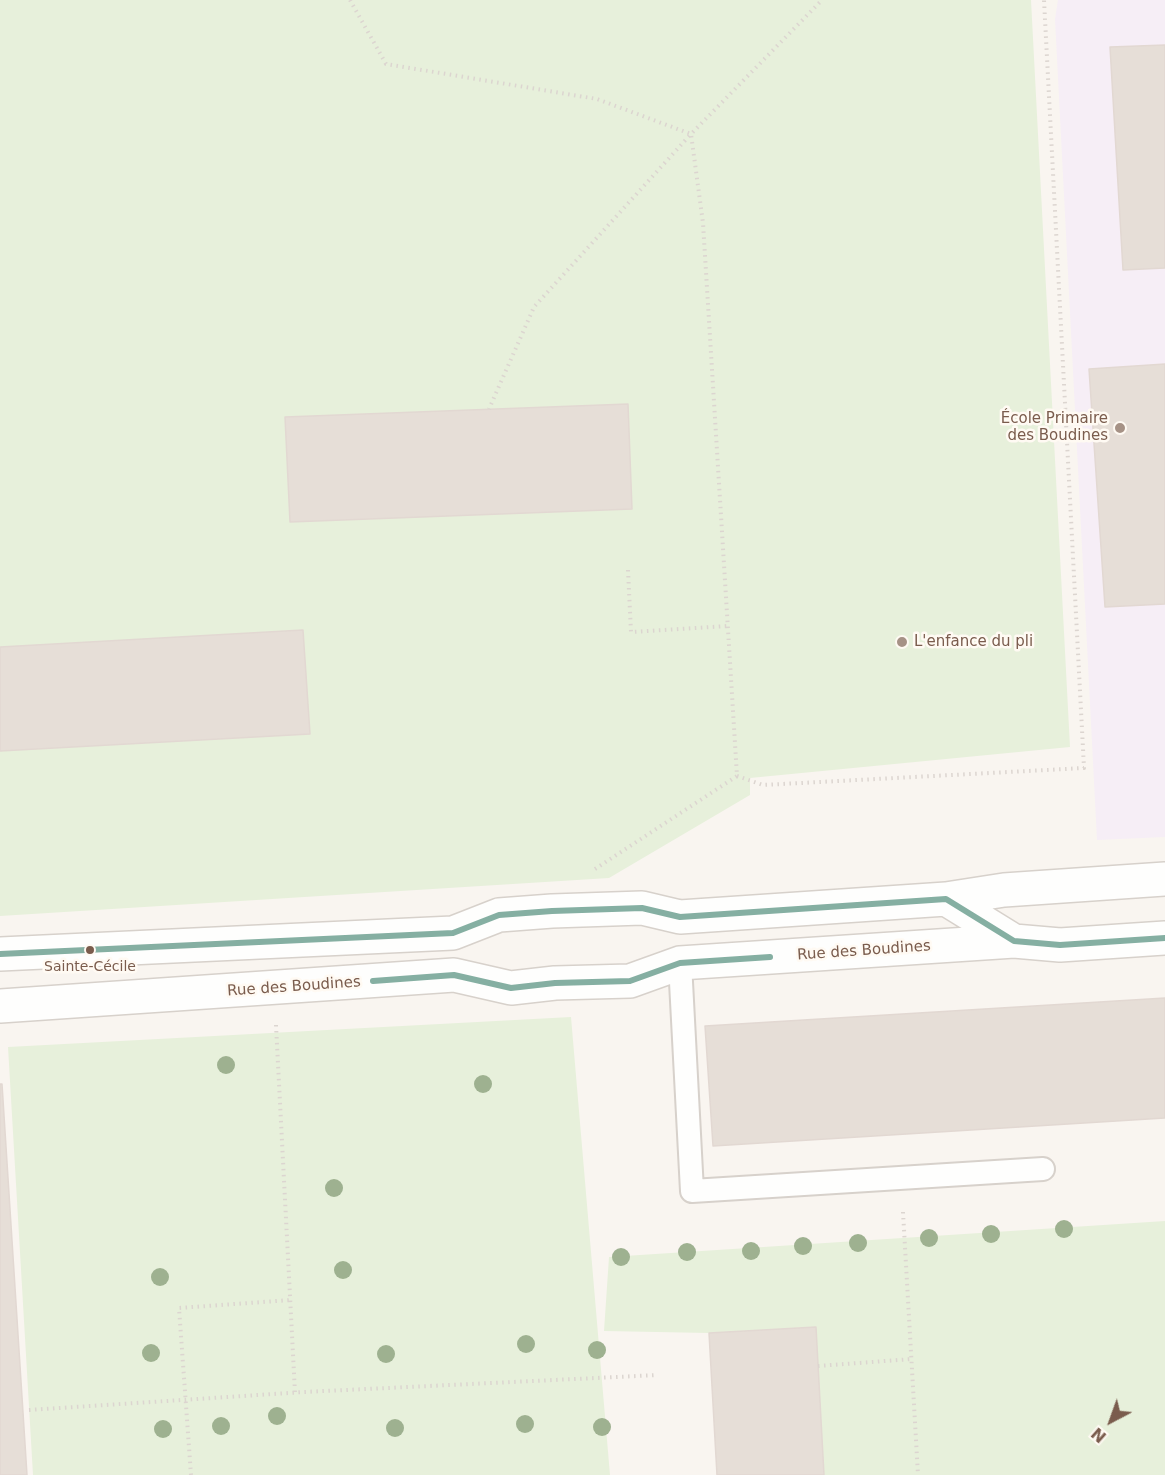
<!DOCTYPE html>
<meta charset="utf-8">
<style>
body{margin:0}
#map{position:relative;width:1165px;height:1475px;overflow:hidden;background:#f9f5f0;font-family:"DejaVu Sans",sans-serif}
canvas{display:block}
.north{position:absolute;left:1081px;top:1391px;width:60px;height:60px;-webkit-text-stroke:4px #fffaf3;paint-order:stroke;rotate:221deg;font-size:16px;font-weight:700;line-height:24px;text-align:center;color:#7a5c4d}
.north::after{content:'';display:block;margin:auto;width:21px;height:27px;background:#7a5c4d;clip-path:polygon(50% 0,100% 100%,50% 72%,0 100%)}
</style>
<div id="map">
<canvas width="1165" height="1475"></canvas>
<div class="north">N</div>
</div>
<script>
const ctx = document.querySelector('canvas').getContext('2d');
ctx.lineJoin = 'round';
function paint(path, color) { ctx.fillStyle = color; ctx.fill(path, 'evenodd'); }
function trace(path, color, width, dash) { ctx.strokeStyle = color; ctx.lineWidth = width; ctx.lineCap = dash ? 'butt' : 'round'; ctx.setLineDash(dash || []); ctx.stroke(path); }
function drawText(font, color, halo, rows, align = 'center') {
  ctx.font = font + ' "DejaVu Sans",sans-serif'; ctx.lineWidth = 5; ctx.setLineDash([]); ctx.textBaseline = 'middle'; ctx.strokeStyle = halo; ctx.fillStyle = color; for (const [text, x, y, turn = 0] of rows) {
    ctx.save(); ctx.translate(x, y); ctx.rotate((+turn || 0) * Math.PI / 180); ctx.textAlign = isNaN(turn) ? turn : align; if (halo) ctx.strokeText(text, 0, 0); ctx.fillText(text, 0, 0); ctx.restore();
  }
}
paint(new Path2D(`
 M 1058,0 L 1165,0 L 1165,837 L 1097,840 L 1055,19 Z`), '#f6eef6');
paint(new Path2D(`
 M 0,0 L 1031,0 L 1070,747 L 750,778 L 750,795 L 609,878 L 0,916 Z
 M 571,1017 L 610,1475 L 33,1475 L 8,1047 Z
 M 1165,1221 L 1165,1475 L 824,1475 L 815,1327 L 709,1333 L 604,1331 L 609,1257 Z`), '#e7f0db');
const building = new Path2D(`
 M 1165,45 L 1165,268 L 1123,270 L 1110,47 Z
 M 1165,364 L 1165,604 L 1105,607 L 1089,369 Z
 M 628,404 L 632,509 L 290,522 L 285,417 Z
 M 303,630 L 310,734 L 0,751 L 0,647 Z
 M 1165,998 L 1165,1118 L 713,1146 L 705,1026 Z
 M 0,1084 L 2,1084 L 27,1475 L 0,1475 Z
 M 816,1327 L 824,1475 L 717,1475 L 709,1333 Z`);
paint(building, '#e6ded7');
trace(building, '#e2d8d2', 1.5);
const lane = new Path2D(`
 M 680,963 L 692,1191 L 1043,1169`);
const street = new Path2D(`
 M 946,899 L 1004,890 L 1165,879
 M 0,954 L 453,933 L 499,915 L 552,911 L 642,908 L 680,917 L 946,899 L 1014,941
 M 0,1006 L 454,975 L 511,988 L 555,983 L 630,981 L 680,963 L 1014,941 L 1060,945 L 1165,938`);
trace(lane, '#d7d1cb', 26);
trace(street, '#d7d1cb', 36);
trace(new Path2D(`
 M 350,0 L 386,64 L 597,99 L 691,134 L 534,307 L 489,409
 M 628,570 L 631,632 L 728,626
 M 737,776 L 763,785 L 1084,768 L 1044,0
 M 595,869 L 737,776 L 703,223 L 691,134 L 822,0
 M 276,1025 L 295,1393
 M 903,1212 L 918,1475
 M 818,1366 L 912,1359
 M 29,1410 L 304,1392 L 658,1375
 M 191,1475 L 179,1308 L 291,1300`), '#dcd5d0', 4, [1.5, 4.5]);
trace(lane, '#fefefd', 22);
trace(street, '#fefefd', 33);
trace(new Path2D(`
 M 0,954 L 453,933 L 499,915 L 552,911 L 642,908 L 680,917 L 946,899 L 1014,941 L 1060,945 L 1165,938
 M 373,981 L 454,975 L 511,988 L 555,983 L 630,981 L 680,963 L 770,957`), '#85afa2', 6);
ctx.fillStyle = '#9eb190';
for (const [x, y] of [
 [226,1065],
 [483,1084],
 [334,1188],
 [1064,1229],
 [991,1234],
 [929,1238],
 [858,1243],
 [803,1246],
 [751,1251],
 [687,1252],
 [621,1257],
 [343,1270],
 [160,1277],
 [526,1344],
 [597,1350],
 [151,1353],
 [386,1354],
 [277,1416],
 [525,1424],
 [221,1426],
 [602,1427],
 [395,1428],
 [163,1429]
]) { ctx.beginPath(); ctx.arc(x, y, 9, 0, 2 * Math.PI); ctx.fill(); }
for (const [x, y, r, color] of [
 [1120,428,6,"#a69286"],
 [902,642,6,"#a69286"],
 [90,950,5,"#7a5c4d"]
]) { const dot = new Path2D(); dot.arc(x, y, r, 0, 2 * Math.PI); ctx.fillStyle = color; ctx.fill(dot); trace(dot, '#fffaf3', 2); }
drawText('14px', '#7a5c4d', '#fffaf3', [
 ["Sainte-Cécile",90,967]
]);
drawText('15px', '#7a5c4d', '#fffaf3', [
 ["École Primaire",1108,419],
 ["des Boudines",1108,436],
 ["L'enfance du pli",914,642,"left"]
], 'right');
drawText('15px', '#7a5c4d', '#fffaf3', [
 ["Rue des Boudines",864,951,-4],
 ["Rue des Boudines",294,987,-4]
]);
</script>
